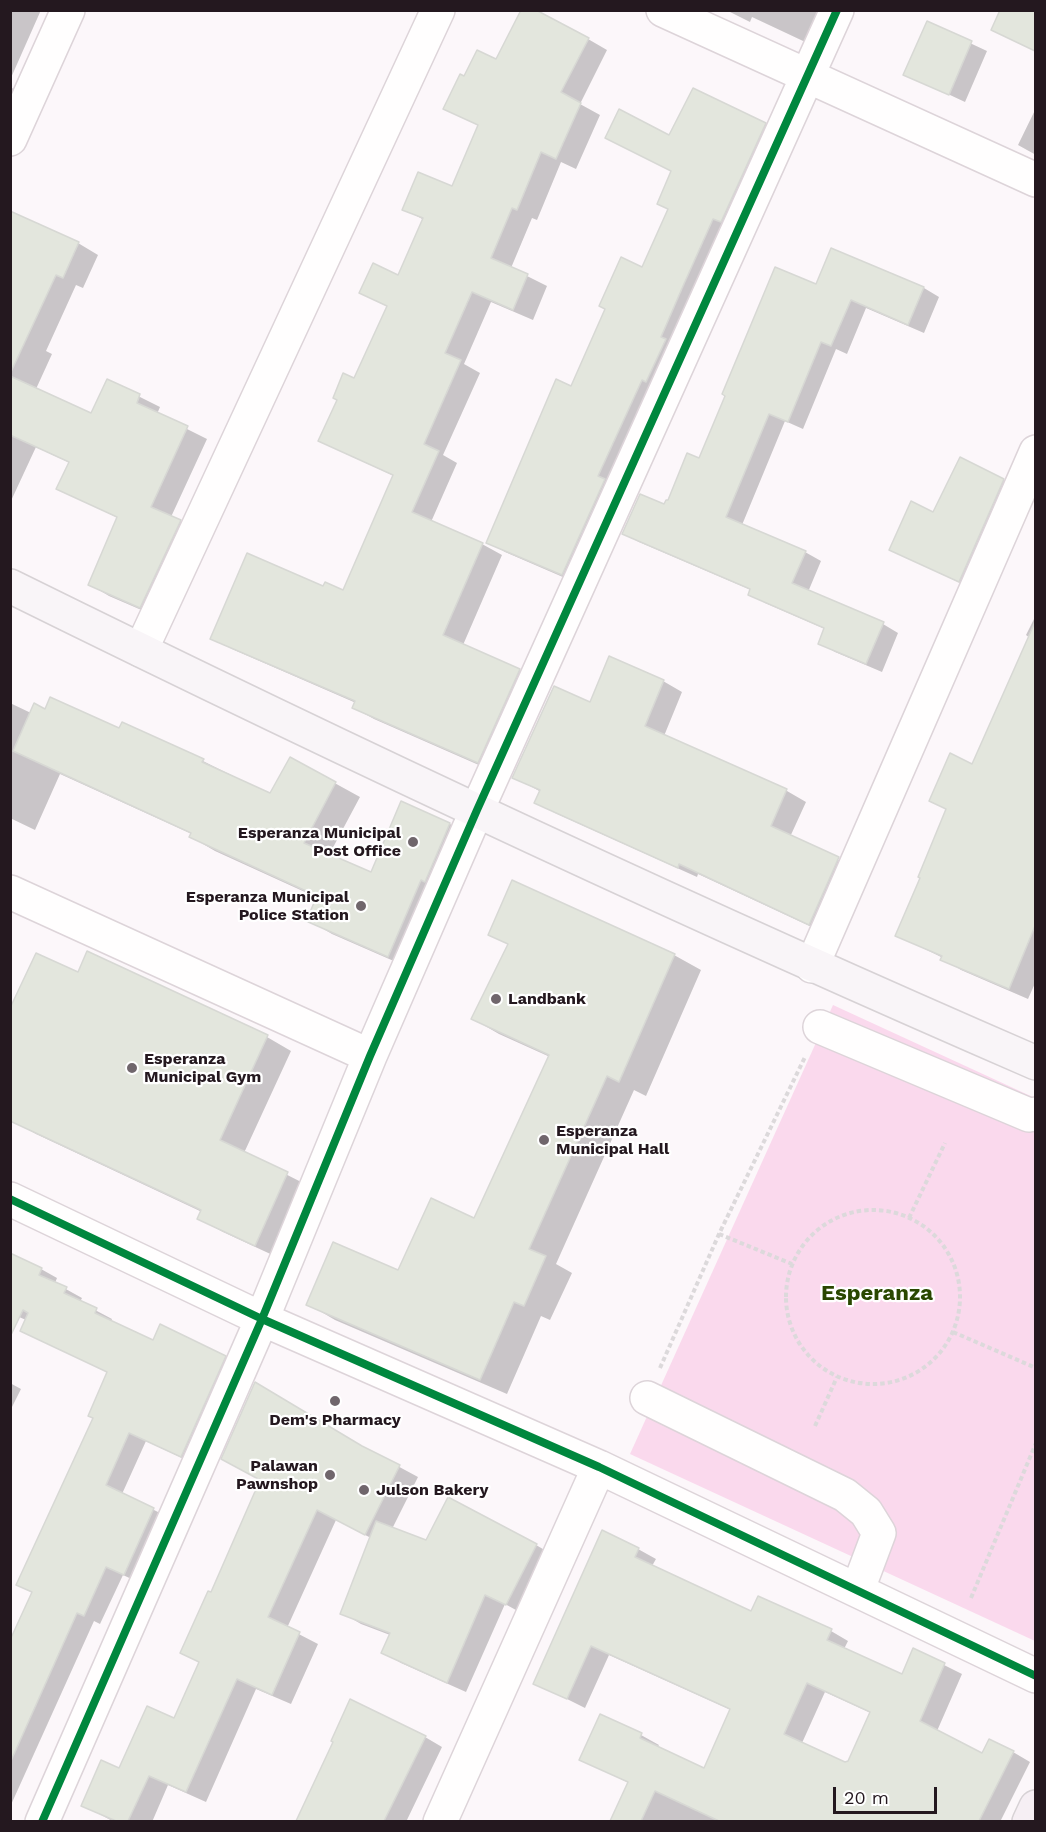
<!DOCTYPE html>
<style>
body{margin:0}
#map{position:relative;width:1046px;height:1832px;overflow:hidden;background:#fcf7fa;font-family:"Work Sans",sans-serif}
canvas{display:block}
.frame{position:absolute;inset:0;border:12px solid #24181f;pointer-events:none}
.scale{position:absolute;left:833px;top:1787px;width:104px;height:27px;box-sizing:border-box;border:3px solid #24181f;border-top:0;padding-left:8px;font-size:18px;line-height:21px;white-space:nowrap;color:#24181f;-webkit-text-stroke:4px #fff;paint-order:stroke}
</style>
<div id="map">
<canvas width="1046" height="1832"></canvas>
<div class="frame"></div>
<div class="scale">20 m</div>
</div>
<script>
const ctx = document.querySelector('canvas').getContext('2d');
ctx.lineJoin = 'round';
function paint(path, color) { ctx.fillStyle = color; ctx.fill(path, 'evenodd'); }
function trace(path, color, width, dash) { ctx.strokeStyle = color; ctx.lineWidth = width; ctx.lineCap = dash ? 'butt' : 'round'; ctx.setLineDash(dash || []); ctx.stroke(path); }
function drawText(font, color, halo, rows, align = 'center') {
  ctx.font = font + ' "Work Sans",sans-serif'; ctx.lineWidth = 4.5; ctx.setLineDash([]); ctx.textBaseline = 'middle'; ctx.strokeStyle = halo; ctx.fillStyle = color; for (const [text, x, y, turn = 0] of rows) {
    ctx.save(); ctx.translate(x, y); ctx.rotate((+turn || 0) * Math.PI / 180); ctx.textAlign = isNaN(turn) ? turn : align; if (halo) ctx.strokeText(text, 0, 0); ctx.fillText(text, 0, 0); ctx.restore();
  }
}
paint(new Path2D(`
 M 833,1005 L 1035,1098 L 1035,1641 L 630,1454 Z`), '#fad9ed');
paint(new Path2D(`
 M 10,10 L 41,10 L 10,80 Z
 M 726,10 L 835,10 L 818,48 L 752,17 L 750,22 Z
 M 1001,10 L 1036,10 L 1036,51 L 993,30 Z
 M 927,23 L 987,51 L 965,102 L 905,74 Z
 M 588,39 L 607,50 L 580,104 L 600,115 L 576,169 L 561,162 L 537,220 L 532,218 L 511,268 L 547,286 L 533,320 L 491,302 L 464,364 L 480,373 L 443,455 L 457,463 L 431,522 L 482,544 L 502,555 L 463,645 L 519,671 L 538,682 L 497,773 L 374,719 L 354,708 L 356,703 L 232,649 L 212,638 L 324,588 L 344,592 L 394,476 L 340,451 L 320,440 L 355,380 L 388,307 L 361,293 L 399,277 L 424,220 L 404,209 L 453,188 L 479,126 L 445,108 L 465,78 L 497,61 Z
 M 10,87 L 21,93 L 10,117 Z
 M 1036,108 L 1036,155 L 1018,145 Z
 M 765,124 L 782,134 L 579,584 L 505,552 L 488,542 L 572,388 L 643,269 L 669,209 L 673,171 L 670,137 Z
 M 78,243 L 98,255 L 83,288 L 76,285 L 46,351 L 52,354 L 36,389 L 92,415 L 108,381 L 160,407 L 157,414 L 207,439 L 171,517 L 200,533 L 160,618 L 109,596 L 89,584 L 118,518 L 58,489 L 70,463 L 36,447 L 10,503 L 10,307 Z
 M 832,250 L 924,288 L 939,297 L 924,333 L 866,308 L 847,354 L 836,349 L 803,429 L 785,421 L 742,525 L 805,552 L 821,561 L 808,592 L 883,624 L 898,633 L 882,672 L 835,652 L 820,643 L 825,629 L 765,603 L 750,594 L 751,590 L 639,542 L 624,534 L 665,506 L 700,460 L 816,286 Z
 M 1003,481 L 1019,490 L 975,590 L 891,550 Z
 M 1036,615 L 1036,981 L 1028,999 L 961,970 L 943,958 L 897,935 L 947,810 L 931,800 L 973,766 L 1030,638 L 1026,635 Z
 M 663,681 L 682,692 L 664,736 L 787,791 L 806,802 L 790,837 L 857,869 L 829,935 L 698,874 L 697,877 L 555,813 L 536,802 L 541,792 L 514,777 L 591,704 Z
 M 10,703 L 31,713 L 46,711 L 120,730 L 123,724 L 203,761 L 271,795 L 291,759 L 360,797 L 329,855 L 371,874 L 402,803 L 450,824 L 474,838 L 412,969 L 332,934 L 308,920 L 318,898 L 215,851 L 191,837 L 192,834 L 60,774 L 35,830 L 10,818 Z
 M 490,934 L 674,955 L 701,970 L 646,1096 L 634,1090 L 556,1264 L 572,1273 L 550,1320 L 541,1316 L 507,1394 L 335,1320 L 308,1304 L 399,1272 L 475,1220 L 550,1057 L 499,1034 L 473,1019 L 509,945 Z
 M 88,953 L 267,1037 L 291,1051 L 244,1153 L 311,1187 L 279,1258 L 223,1232 L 199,1219 L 202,1212 L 36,1134 L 12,1120 Z
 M 41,1269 L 57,1278 L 55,1283 L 82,1298 L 80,1302 L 112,1319 L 111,1322 L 153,1342 L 225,1357 L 241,1366 L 197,1465 L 146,1441 L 122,1494 L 170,1518 L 140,1583 L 123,1575 L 100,1624 L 94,1621 L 10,1807 L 10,1644 L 33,1593 L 18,1585 L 95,1418 L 109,1373 L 22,1331 L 26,1320 L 10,1313 Z
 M 10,1383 L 21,1389 L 10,1411 Z
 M 366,1449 L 418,1477 L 392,1529 L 427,1542 L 536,1545 L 555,1556 L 525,1615 L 505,1604 L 466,1692 L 401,1663 L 383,1652 L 390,1635 L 361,1624 L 342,1613 L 371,1538 L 336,1520 L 287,1628 L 318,1644 L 291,1704 L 256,1689 L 206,1802 L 168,1785 L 152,1822 L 114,1822 L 83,1805 L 175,1720 L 200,1663 L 182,1653 L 211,1594 Z
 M 638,1549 L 656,1559 L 652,1566 L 752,1613 L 831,1631 L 848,1641 L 844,1649 L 902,1676 L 914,1650 L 962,1674 L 937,1731 L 983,1755 L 1013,1752 L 1030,1762 L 1001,1820 L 1003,1822 L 946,1822 L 930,1813 L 926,1822 L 623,1822 L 614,1816 L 629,1783 L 581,1759 L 601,1716 L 641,1735 L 659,1745 L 657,1748 L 704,1770 L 731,1710 L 609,1655 L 585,1708 L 535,1683 ZM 825,1692 L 871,1713 L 849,1762 L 846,1764 L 802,1743 Z
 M 425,1737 L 442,1747 L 406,1822 L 297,1822 L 335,1741 Z`), '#0003');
const building = new Path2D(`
 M 521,10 L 536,10 L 589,38 L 561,92 L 581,103 L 556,159 L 541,152 L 517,210 L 512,208 L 491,258 L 528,274 L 513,310 L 472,292 L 445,353 L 461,360 L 424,444 L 439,451 L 412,512 L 483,543 L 443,635 L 520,669 L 478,763 L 352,708 L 355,701 L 210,639 L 247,553 L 323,586 L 325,582 L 343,590 L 393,475 L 318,441 L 337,400 L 333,398 L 343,373 L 354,378 L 387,306 L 359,293 L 373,263 L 398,275 L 423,218 L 402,210 L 418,172 L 452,186 L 478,125 L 443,109 L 460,74 L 464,76 L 477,50 L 496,59 Z
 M 1000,10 L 1035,10 L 1035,51 L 991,30 Z
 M 927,21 L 972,41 L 949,95 L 903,75 Z
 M 693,88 L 766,123 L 721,222 L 713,219 L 683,286 L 661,337 L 666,339 L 646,382 L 642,380 L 598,476 L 605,479 L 562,575 L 486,543 L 556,379 L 571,386 L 605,309 L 599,306 L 621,257 L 642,267 L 668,209 L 657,204 L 671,171 L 605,138 L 619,109 L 669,135 Z
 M 10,211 L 79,242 L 63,278 L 56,275 L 10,374 Z
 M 831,248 L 924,287 L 908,325 L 851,300 L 831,346 L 821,342 L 788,422 L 769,414 L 726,517 L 806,551 L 792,583 L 884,622 L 866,664 L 818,644 L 824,628 L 748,595 L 750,589 L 622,534 L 640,494 L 664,504 L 666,500 L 668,500 L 687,453 L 699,458 L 725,396 L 722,394 L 775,267 L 816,284 Z
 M 10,376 L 91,413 L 107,379 L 140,394 L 137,403 L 188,426 L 151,507 L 181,520 L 140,608 L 88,585 L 117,517 L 56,489 L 69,462 L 10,435 Z
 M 960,457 L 1004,479 L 959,582 L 889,550 L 911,501 L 933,512 Z
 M 1035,622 L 1035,926 L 1009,989 L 940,960 L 942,956 L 895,936 L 920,878 L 918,877 L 946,809 L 929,801 L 950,753 L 972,764 Z
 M 609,656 L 664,680 L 645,726 L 787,789 L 771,826 L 839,857 L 809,925 L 679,864 L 678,868 L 534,803 L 540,790 L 512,778 L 554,686 L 590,702 Z
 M 50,697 L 119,728 L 122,722 L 204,759 L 202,762 L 270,793 L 290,757 L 336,782 L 304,843 L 371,872 L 401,801 L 450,823 L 425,882 L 421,880 L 388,957 L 306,921 L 317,896 L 189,837 L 191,833 L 13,751 L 34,703 L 45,709 Z
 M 512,880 L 675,954 L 619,1082 L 607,1076 L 529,1249 L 546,1256 L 524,1306 L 514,1302 L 480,1380 L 306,1305 L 333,1242 L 398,1270 L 431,1198 L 474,1218 L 549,1055 L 471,1019 L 508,944 L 488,935 Z
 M 87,951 L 268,1035 L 220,1140 L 288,1172 L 255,1246 L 197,1219 L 201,1210 L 10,1121 L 10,1008 L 36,953 L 78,972 Z
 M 10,1253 L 42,1268 L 39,1275 L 67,1287 L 64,1293 L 97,1308 L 95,1313 L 153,1340 L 160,1324 L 226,1356 L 181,1457 L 129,1433 L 106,1485 L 154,1508 L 124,1575 L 106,1567 L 84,1616 L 77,1613 L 10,1763 L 10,1640 L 32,1592 L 16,1585 L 93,1418 L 88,1416 L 107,1372 L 20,1331 L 28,1313 L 23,1310 L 10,1337 Z
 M 255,1382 L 362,1446 L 400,1465 L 365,1535 L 317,1510 L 268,1617 L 300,1632 L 272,1695 L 237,1679 L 186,1792 L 149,1776 L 128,1821 L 116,1821 L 81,1806 L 101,1760 L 119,1768 L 147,1706 L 174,1718 L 199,1662 L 180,1653 L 208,1591 L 211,1592 L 260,1480 L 221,1459 Z
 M 448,1497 L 537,1544 L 506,1605 L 485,1595 L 447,1683 L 381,1653 L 390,1633 L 340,1614 L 376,1521 L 426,1540 Z
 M 602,1530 L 639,1548 L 635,1557 L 751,1611 L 758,1596 L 832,1629 L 827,1640 L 902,1674 L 913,1648 L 945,1663 L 920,1721 L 982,1753 L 989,1739 L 1014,1751 L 979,1821 L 719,1821 L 655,1791 L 641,1821 L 610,1821 L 628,1782 L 579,1760 L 600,1714 L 642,1733 L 640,1738 L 704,1768 L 730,1709 L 591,1646 L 567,1699 L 533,1684 ZM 807,1683 L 870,1712 L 848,1761 L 845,1762 L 784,1734 Z
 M 350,1699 L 426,1736 L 384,1821 L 296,1821 L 333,1742 L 331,1741 Z`);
paint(building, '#e3e6dd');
trace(building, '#d7d8d4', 1.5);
const minor = new Path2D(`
 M 663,10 L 1036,180
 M 10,139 L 68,10
 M 141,650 L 438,10
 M 10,892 L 370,1056
 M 812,966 L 1036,452
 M 820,1027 L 1029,1115 L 1036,1114
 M 10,1199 L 262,1319 L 599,1467 L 1036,1676
 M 647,1398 L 845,1495 L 866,1512 L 879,1533 L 858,1589
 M 42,1822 L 262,1319 L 370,1056 L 477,810 L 837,10
 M 440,1822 L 599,1467`);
const major = new Path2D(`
 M 10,586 C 348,753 690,913 1036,1063`);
const highway = new Path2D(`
 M 1029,1822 L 1036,1807`);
trace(minor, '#ddd4d9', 36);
trace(major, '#d7d2d5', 36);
trace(highway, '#d7d2d5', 36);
trace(new Path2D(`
 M786 1297a87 87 0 1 1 174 0a87 87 0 1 1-174 0Z
 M 909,1218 L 945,1143
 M 719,1234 L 792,1264
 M 953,1332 L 1036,1368
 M 660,1368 L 719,1234 L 805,1057
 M 815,1426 L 837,1377
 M 971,1598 L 1036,1443`), '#dcd9db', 4, [4.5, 3]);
trace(minor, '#fffefe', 33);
trace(major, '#f9f5f8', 33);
trace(highway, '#f6eff4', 33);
trace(new Path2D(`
 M 10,1199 L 262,1319 L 599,1467 L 1036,1676
 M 42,1822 L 262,1319 L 370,1056 L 477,810 L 837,10`), '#00873e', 8);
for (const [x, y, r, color] of [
 [413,842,6,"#70666c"],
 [361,906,6,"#70666c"],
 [496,999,6,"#70666c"],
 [132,1068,6,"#70666c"],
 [544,1140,6,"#70666c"],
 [335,1401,6,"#70666c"],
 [330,1475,6,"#70666c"],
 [364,1490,6,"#70666c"]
]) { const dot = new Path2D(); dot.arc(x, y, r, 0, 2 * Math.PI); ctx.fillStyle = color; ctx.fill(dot); trace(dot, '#fff', 2); }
drawText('bold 16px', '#24181f', '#fff', [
 ["Esperanza Municipal",401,833,"right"],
 ["Post Office",401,851,"right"],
 ["Esperanza Municipal",349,897,"right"],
 ["Police Station",349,915,"right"],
 ["Landbank",508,999],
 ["Esperanza",144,1059],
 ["Municipal Gym",144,1077],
 ["Esperanza",556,1131],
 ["Municipal Hall",556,1149],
 ["Dem's Pharmacy",335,1420,"center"],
 ["Palawan",318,1466,"right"],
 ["Pawnshop",318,1484,"right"],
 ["Julson Bakery",376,1490]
], 'left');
drawText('bold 22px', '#2a4700', '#fff', [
 ["Esperanza",877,1294]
]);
</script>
